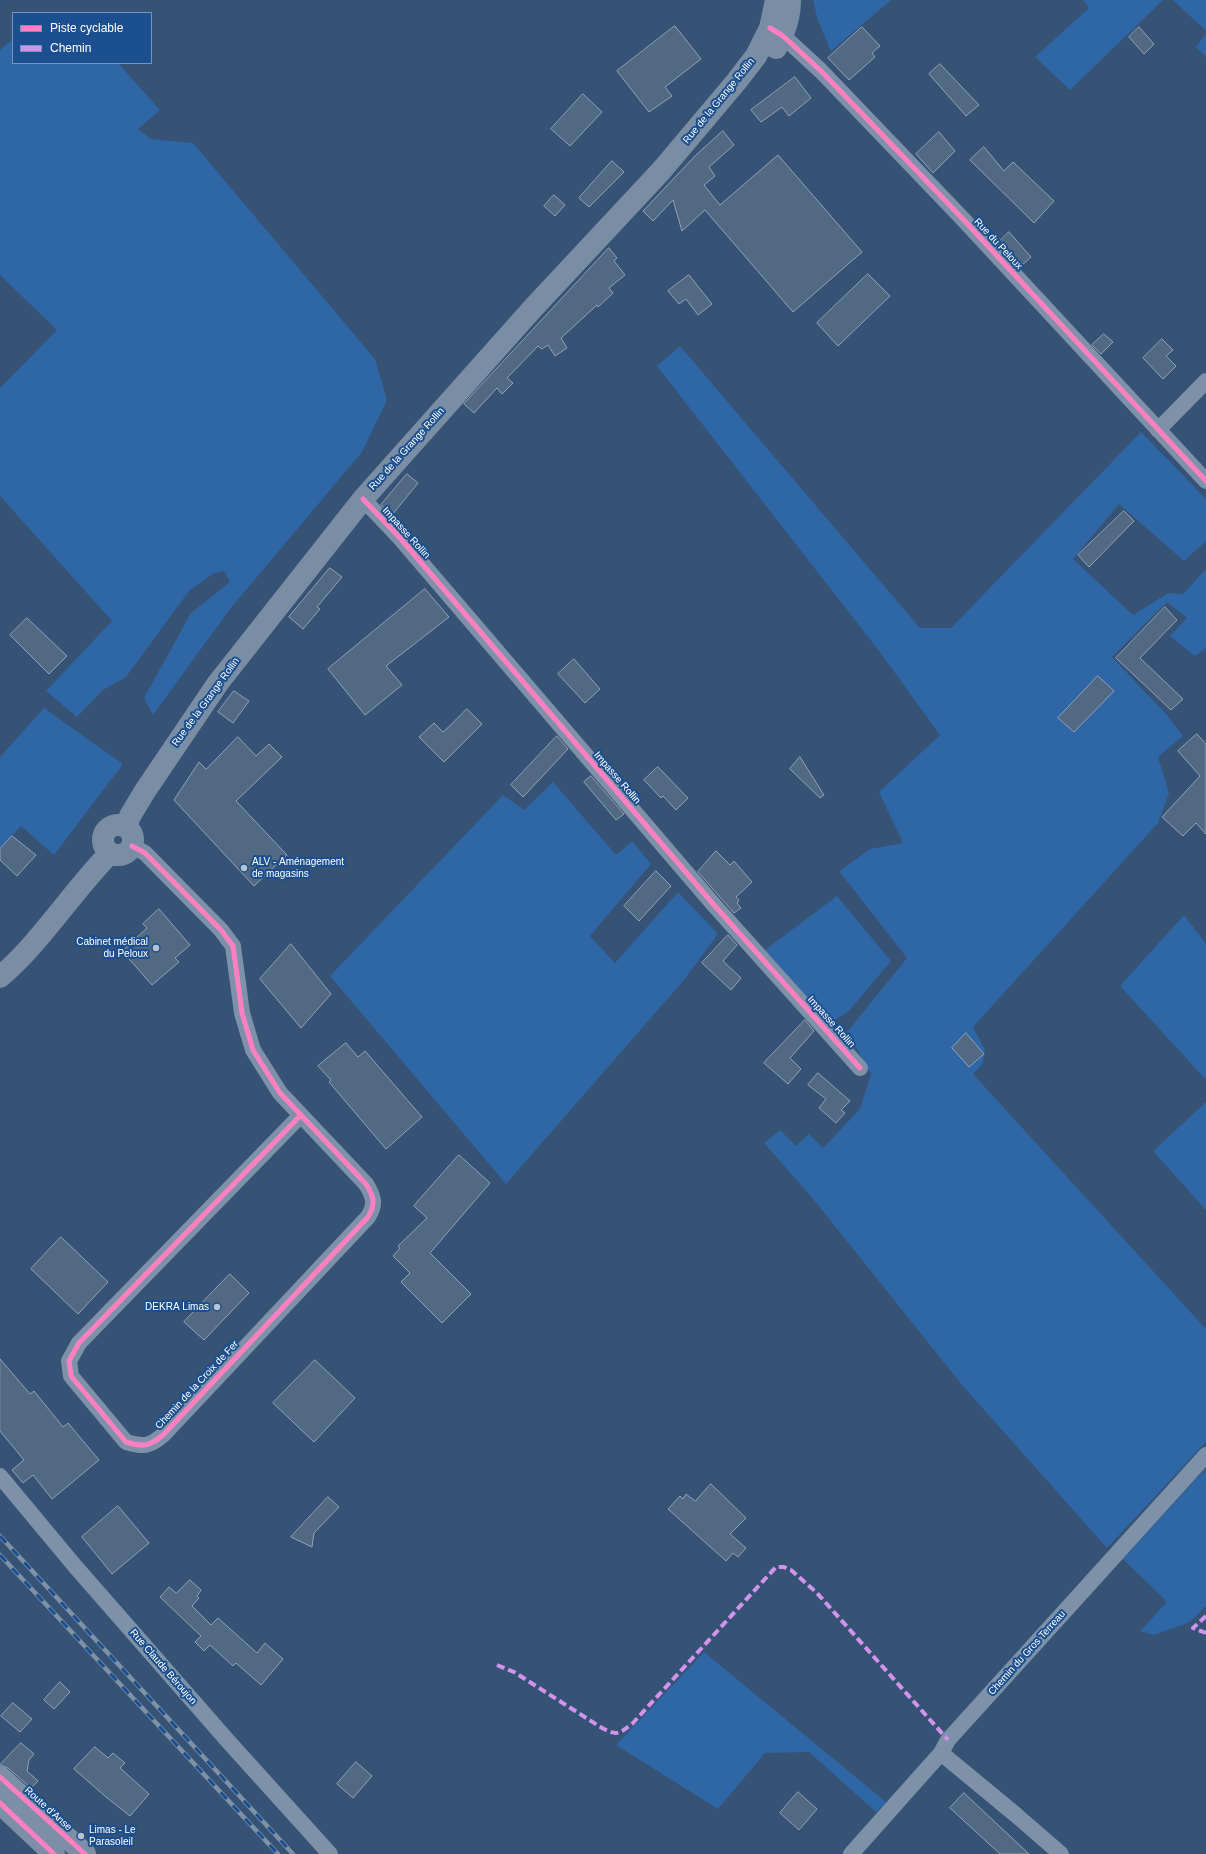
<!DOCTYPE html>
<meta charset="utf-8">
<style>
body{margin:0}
#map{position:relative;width:1206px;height:1854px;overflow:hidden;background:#365274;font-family:Arial,sans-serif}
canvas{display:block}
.legend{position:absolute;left:12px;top:12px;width:140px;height:52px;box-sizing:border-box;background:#1b4f8f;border:1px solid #7695bc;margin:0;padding:5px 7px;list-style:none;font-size:12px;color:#fff}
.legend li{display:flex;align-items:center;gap:8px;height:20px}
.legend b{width:20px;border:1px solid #7695bc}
</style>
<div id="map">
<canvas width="1206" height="1854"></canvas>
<ul class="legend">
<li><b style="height:5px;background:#ff80c0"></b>Piste cyclable</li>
<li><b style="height:5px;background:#d193ec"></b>Chemin</li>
</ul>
</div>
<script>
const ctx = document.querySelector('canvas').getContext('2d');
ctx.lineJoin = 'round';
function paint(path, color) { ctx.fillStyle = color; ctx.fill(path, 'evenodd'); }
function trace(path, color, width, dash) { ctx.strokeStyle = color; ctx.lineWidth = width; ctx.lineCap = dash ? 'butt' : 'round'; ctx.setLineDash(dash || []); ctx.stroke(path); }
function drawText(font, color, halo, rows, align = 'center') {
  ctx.font = font + ' Arial,sans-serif'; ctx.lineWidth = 4; ctx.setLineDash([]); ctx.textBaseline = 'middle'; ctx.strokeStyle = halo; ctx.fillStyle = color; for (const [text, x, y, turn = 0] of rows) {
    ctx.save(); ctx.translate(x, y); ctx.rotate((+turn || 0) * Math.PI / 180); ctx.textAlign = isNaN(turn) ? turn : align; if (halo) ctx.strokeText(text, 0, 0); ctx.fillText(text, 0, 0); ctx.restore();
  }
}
paint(new Path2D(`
 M 813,0 L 891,0 L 831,51 L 818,21 Z
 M 1083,0 L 1163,0 L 1070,90 L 1035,57 L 1089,8 Z
 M 1173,0 L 1206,0 L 1206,31 Z
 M 1206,33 L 1206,57 L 1196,47 Z
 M 13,39 L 13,63 L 118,63 L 160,110 L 138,129 L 151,139 L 193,143 L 375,359 L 387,400 L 362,452 L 230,609 L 153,715 L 144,698 L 191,613 L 230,582 L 224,571 L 214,573 L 189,591 L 126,677 L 103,690 L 77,717 L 46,691 L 112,621 L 0,496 L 0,388 L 57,330 L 0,275 L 0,50 Z
 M 680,346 L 920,628 L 951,628 L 1141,432 L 1206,499 L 1206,541 L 1184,561 L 1119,504 L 1073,559 L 1133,615 L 1168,593 L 1183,594 L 1206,569 L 1206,648 L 1195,656 L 1170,636 L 1187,618 L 1167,602 L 1112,657 L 1167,715 L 1183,736 L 1158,757 L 1169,793 L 1158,823 L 973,1027 L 985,1050 L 983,1063 L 973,1074 L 1206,1329 L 1206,1442 L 1107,1548 L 962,1385 L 814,1200 L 764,1143 L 780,1130 L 796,1146 L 809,1134 L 823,1148 L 860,1109 L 871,1074 L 847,1032 L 907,958 L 839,871 L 870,849 L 903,843 L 879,792 L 940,735 L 879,651 L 657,366 Z
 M 44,708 L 123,764 L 54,855 L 21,826 L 0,848 L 0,757 Z
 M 553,782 L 616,855 L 632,841 L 651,864 L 590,936 L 615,963 L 678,892 L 718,934 L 684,980 L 506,1184 L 330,976 L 503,795 L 524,810 Z
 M 837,896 L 891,961 L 848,1012 L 828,1024 L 765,950 Z
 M 1184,915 L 1206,944 L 1206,1080 L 1120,986 Z
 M 1206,1102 L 1206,1210 L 1153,1151 Z
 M 1206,1468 L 1206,1606 L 1190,1622 L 1154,1635 L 1140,1631 L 1167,1602 L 1123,1559 Z
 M 704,1652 L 886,1802 L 876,1812 L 809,1752 L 765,1753 L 718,1809 L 616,1745 Z`), '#2f66a5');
const building = new Path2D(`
 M 675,26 L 701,59 L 665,87 L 672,96 L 649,112 L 617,71 Z
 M 862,27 L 880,46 L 872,53 L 875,57 L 849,80 L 828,58 Z
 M 1139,27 L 1154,44 L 1144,54 L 1129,37 Z
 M 940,64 L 979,105 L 966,116 L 929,74 Z
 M 795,77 L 811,98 L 789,116 L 782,107 L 761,122 L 751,110 Z
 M 583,94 L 602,112 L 570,146 L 551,129 Z
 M 723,131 L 734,145 L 709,167 L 715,176 L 704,185 L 720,205 L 778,155 L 862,252 L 793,312 L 705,210 L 682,231 L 673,200 L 653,221 L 643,211 L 695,156 Z
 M 939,132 L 955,151 L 933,173 L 916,154 Z
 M 984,147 L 1004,171 L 1013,162 L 1054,201 L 1034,223 L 970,160 Z
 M 612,161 L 624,172 L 589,207 L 579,198 Z
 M 554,195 L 565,205 L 555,216 L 544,206 Z
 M 1009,232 L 1031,257 L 1020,267 L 998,243 Z
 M 609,248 L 617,258 L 614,261 L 625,275 L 609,288 L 613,293 L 598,307 L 597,305 L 561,338 L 567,348 L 555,356 L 548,345 L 542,349 L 538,346 L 507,378 L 513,383 L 502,394 L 497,388 L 474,413 L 464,404 Z
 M 868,274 L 890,296 L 838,346 L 817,323 Z
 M 689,275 L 712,304 L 698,315 L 686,299 L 679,304 L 668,291 Z
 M 1104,334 L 1113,342 L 1101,354 L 1092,345 Z
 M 1162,339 L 1173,350 L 1166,356 L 1176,366 L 1163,379 L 1143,358 Z
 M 407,474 L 418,483 L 392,515 L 381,505 Z
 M 1124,511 L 1134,521 L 1089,567 L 1078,555 Z
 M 330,568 L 342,577 L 317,607 L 320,609 L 303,629 L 289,617 Z
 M 425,589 L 449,617 L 386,666 L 402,685 L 365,715 L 328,669 Z
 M 1165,607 L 1177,620 L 1140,658 L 1183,699 L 1171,710 L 1116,658 Z
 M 27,618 L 67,656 L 49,674 L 10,635 Z
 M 574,659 L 600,689 L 585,703 L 558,674 Z
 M 1098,676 L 1114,691 L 1074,732 L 1058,718 Z
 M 234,691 L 249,701 L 233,723 L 218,712 Z
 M 467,709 L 482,724 L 444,762 L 419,737 L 434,723 L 443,732 Z
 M 1197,734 L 1206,744 L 1206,834 L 1196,823 L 1183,836 L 1162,817 L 1200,776 L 1178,751 Z
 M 557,736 L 568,749 L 523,797 L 511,785 Z
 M 238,737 L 256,756 L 269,744 L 282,757 L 236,801 L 287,855 L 254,886 L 174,800 L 199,762 L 206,769 Z
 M 800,757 L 824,795 L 820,798 L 790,769 Z
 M 658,767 L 688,798 L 676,810 L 663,796 L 661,798 L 644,780 Z
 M 591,776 L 624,814 L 616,820 L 584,782 Z
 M 12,836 L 36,855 L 17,876 L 0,860 L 0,849 Z
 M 716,851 L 730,865 L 734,861 L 752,882 L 736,897 L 739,900 L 737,903 L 741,908 L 734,913 L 698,872 Z
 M 656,871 L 671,886 L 639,921 L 624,906 Z
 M 159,909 L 190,945 L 175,958 L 179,962 L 152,985 L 122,951 L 147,928 L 143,924 Z
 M 728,935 L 737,945 L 723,961 L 741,978 L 731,990 L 702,963 Z
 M 291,944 L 331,994 L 301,1028 L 260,979 Z
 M 805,1020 L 814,1031 L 790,1058 L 801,1069 L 788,1084 L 764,1063 Z
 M 966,1033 L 984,1054 L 969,1067 L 952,1048 Z
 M 346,1043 L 358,1057 L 365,1051 L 422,1117 L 386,1149 L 329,1082 L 331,1080 L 318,1066 Z
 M 818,1073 L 850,1101 L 841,1110 L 845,1113 L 836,1123 L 819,1108 L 826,1099 L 808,1085 Z
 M 459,1155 L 490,1183 L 430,1253 L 471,1294 L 442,1323 L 401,1282 L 410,1273 L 393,1256 L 400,1248 L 398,1246 L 427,1218 L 414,1206 Z
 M 61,1237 L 108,1282 L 78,1314 L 31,1269 Z
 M 230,1274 L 249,1293 L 204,1340 L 184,1322 Z
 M 0,1359 L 30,1394 L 34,1391 L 63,1427 L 68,1423 L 99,1460 L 52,1499 L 33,1475 L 23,1483 L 12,1470 L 24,1460 L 0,1431 Z
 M 315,1360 L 355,1398 L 314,1442 L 273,1403 Z
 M 711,1484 L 746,1518 L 730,1534 L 746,1548 L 738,1557 L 733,1553 L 726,1561 L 668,1509 L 680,1496 L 683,1499 L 686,1494 L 695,1501 Z
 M 328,1497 L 339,1507 L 314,1533 L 312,1547 L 291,1537 Z
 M 118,1506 L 149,1543 L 112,1574 L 82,1537 Z
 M 190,1580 L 201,1590 L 197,1596 L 199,1598 L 192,1606 L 211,1625 L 218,1618 L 257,1653 L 265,1643 L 283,1659 L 261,1685 L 236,1663 L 233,1666 L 210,1645 L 204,1651 L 195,1642 L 201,1636 L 160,1597 L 169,1587 L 176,1593 Z
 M 60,1682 L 70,1692 L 54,1709 L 44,1700 Z
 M 13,1703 L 32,1719 L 20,1732 L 1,1716 Z
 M 21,1743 L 34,1754 L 29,1760 L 27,1771 L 38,1781 L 31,1788 L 8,1768 L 0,1765 Z
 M 95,1747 L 108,1758 L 113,1753 L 125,1763 L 120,1768 L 149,1794 L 130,1816 L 106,1797 L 74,1769 Z
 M 356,1762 L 372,1776 L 353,1798 L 337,1784 Z
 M 798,1792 L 817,1809 L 799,1830 L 780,1813 Z
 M 964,1793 L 1029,1854 L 1000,1854 L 950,1808 Z`);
paint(building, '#526984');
trace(building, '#92a2b6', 1);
trace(new Path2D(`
 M 775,31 L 783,36 L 821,71 L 961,217 L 1206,481
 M 1158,430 L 1206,381
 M 363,499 L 400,538 L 714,905 L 860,1068
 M 132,846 L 145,853 L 221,930 L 233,946 L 242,1013 L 253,1050 L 280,1093 L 366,1184 C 374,1197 376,1204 368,1217 L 163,1435 C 149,1447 143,1447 126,1442 L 71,1376 L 69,1361 L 79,1343 L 300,1116
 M 0,1476 L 74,1565 L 227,1740 L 330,1854
 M 941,1753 L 1016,1815 L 1061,1854
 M 851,1854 L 941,1753 L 948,1740 L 1206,1455`), '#7d92a8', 16);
trace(new Path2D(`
 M 776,48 C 784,34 790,17 790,0
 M103 840a15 15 0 1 1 30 0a15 15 0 1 1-30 0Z
 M 126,827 L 130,816 L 145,791 L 218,683 L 363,499 L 534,307 L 661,171 L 736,82 L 756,56 L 770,28 L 776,0
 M 0,977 C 42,941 71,893 110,853`), '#798da4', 22);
trace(new Path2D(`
 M 0,1777 L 85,1854
 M 0,1803 L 54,1854`), '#7d8ea7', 22);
const rail = new Path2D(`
 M 0,1536 L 293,1854
 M 0,1555 L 278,1854`);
trace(rail, '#7e92a7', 4.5);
trace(rail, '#1b4f8f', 3, [9]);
trace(new Path2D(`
 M 1206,1616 L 1193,1628 L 1206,1633
 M 497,1665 L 514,1672 L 602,1728 C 618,1736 618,1734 632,1724 L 776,1567 L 784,1567 L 791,1570 L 817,1593 L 948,1740`), '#d193ec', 4, [8, 4]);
trace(new Path2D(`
 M 770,28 L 783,36 L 821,71 L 961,217 L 1206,481
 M 363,499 L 400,538 L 714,905 L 860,1068
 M 132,846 L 145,853 L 221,930 L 233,946 L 242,1013 L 253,1050 L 280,1093 L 366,1184 C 374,1197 376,1204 368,1217 L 163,1435 C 149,1447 143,1447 126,1442 L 71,1376 L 69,1361 L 79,1343 L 300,1116
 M 0,1777 L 85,1854
 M 0,1803 L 54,1854`), '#ff80c0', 5);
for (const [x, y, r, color] of [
 [244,868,4,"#b9c2ce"],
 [156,948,4,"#b9c2ce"],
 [217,1307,4,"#b9c2ce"],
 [81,1836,4,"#b9c2ce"]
]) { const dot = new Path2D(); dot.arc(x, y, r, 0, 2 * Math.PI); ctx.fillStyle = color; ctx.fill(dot); trace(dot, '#1b4f8f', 1.5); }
drawText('10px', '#fff', '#1b4f8f', [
 ["Rue de la Grange Rollin",719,101,-51],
 ["Rue du Peloux",998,244,47],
 ["Rue de la Grange Rollin",407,449,-48],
 ["Impasse Rollin",406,533,48],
 ["Rue de la Grange Rollin",206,702,-54],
 ["Impasse Rollin",617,778,49],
 ["Impasse Rollin",831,1022,48],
 ["Chemin de la Croix de Fer",197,1385,-47],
 ["Chemin du Gros Terreau",1027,1653,-48],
 ["Rue Claude Béroujon",163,1667,49],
 ["Route d'Anse",48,1809,42]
]);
drawText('10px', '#fff', '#1b4f8f', [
 ["ALV - Aménagement",252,862],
 ["de magasins",252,874],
 ["Cabinet médical",148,942,"right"],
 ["du Peloux",148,954,"right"],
 ["DEKRA Limas",209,1307,"right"],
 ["Limas - Le",89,1830],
 ["Parasoleil",89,1842]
], 'left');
</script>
